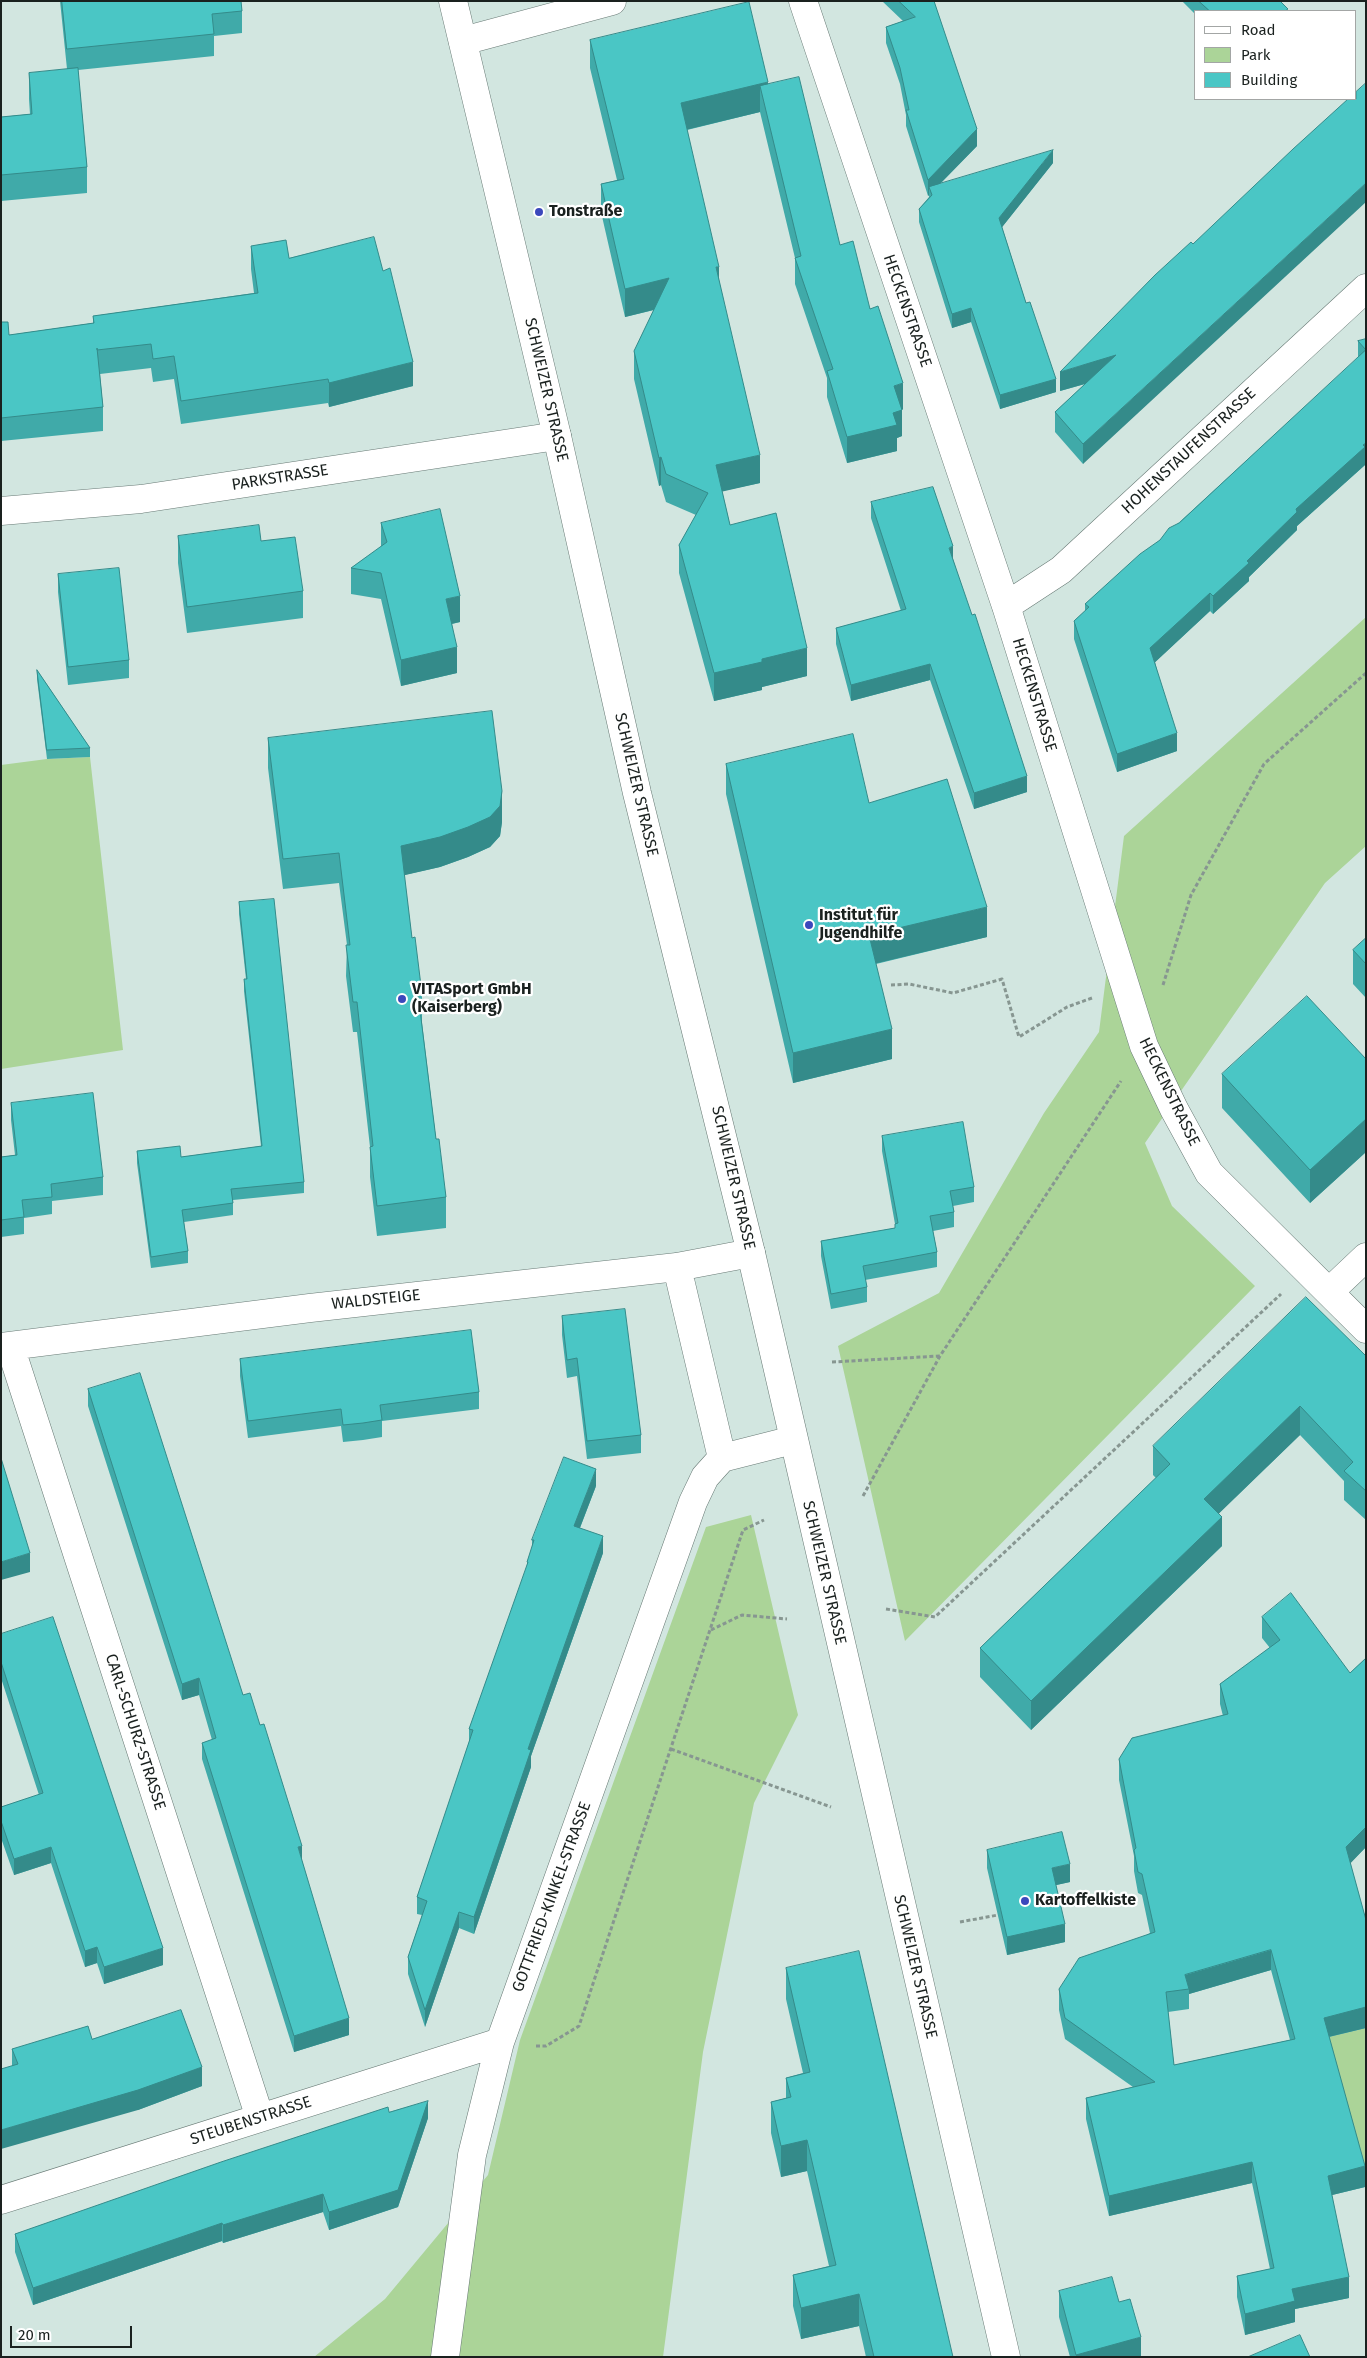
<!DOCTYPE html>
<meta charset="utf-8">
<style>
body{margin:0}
#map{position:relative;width:1367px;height:2358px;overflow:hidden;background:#d2e6e0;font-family:"Fira Sans",sans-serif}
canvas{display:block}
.frame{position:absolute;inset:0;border:2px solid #1a211f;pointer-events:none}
.legend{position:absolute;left:1194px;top:10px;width:162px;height:90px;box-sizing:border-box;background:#fff;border:1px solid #a3a6a5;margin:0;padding:6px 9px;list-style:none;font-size:15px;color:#1a211f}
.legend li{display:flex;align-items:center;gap:10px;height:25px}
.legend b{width:25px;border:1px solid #a3a6a5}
.scale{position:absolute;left:10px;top:2326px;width:122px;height:22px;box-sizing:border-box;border:2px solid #1a211f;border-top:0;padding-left:6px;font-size:15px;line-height:18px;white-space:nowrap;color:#1a211f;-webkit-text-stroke:4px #fff;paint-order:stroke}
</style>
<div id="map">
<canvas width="1367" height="2358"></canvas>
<div class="frame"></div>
<ul class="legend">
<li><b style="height:6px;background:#fff"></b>Road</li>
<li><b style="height:14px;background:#abd498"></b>Park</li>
<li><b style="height:14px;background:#4ac6c5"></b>Building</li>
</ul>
<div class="scale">20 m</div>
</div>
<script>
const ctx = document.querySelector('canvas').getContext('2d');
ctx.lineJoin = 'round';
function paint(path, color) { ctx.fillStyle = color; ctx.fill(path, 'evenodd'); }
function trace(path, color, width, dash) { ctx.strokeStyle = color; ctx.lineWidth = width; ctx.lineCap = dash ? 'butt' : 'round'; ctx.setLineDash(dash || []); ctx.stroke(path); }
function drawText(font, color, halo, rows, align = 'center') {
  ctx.font = font + ' "Fira Sans",sans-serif'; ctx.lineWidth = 4.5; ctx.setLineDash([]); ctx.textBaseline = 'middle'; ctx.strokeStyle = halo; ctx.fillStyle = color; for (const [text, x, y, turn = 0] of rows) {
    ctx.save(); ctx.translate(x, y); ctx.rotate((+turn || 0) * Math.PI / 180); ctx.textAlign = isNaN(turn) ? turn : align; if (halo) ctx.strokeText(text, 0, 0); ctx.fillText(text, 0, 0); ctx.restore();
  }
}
paint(new Path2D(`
 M 1366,617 L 1366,846 L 1325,883 L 1145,1143 L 1172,1206 L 1255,1286 L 905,1641 L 838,1346 L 939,1293 L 1044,1113 L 1099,1032 L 1124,836 Z
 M 90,757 L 123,1050 L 1,1069 L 1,765 L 47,759 Z
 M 751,1515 L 798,1715 L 754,1803 L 703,2052 L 663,2357 L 314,2357 L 385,2299 L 488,2175 L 520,2040 L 706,1527 Z
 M 1366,2028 L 1366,2188 L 1324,2038 Z`), '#abd498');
const minor = new Path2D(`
 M 803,1 L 1007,609 L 1144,1046 L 1174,1109 L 1209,1173 L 1366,1329
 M 463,41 L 612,1
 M 1,511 L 141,499 L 557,436
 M 1006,606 L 1061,570 L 1366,288
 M 677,1267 L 722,1458
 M 1329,1292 L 1366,1257
 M 10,1346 L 260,2118
 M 1,1347 L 310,1308 L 677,1267 L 751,1253
 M 1,2200 L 500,2042
 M 445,2357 L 472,2155 L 500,2042 L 693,1502 L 705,1477 L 722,1458 L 793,1440`);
const secondary = new Path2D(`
 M 453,1 L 557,436 L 637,793 L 751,1253 L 1006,2357`);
trace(minor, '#687a75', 29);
trace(secondary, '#687a75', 29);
trace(new Path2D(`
 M 891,985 L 909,984 L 953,993 L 1002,979 L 1019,1037 L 1067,1007 L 1092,998
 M 1163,985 L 1191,895 L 1264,764 L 1366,673
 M 832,1362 L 940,1356
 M 863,1496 L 940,1356 L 1121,1081
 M 886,1609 L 935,1617 L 1281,1294
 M 711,1630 L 742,1615 L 787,1619
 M 671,1749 L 831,1807
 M 960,1922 L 998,1915
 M 536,2046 L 546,2046 L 579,2026 L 743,1530 L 764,1520`), '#879691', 3, [4, 2.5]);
trace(minor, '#fff', 28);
trace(secondary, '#fff', 28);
paint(new Path2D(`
 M 60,1 L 241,1 L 242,11 L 242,33 L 214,36 L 214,56 L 78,70 L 87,167 L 87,193 L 1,201 L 1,117 L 30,114 L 29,99 L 29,73 L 67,69 Z
 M 882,1 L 934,1 L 977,146 L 940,184 L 1053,163 L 1002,227 L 1026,303 L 1056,392 L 1000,409 L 971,322 L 952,328 L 919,222 L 919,209 L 929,197 L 929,195 L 928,196 L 906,126 L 906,115 L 900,84 L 886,43 L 886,27 L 903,21 Z
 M 1182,1 L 1280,1 L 1288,11 L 1196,11 L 1196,15 Z
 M 590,40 L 768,84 L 840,245 L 870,309 L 903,409 L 902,410 L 902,436 L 897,438 L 897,451 L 847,463 L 827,397 L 827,378 L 795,284 L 795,258 L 760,112 L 687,130 L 719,280 L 760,483 L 722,491 L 730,525 L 807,676 L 762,687 L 762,690 L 714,701 L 679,573 L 679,545 L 696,515 L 666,502 L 661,485 L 659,486 L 634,379 L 634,351 L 654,310 L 625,317 L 601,212 L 601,184 L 617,180 L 590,68 Z
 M 251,246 L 289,258 L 383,271 L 413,386 L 329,407 L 328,403 L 181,424 L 174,379 L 153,382 L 151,368 L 100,374 L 103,407 L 103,431 L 1,441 L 1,322 L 9,335 L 93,323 L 93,316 L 254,293 L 251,269 Z
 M 1155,275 L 1083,464 L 1055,432 L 1055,412 L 1085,384 L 1060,391 Z
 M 1366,339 L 1365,465 L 1297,526 L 1297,530 L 1249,577 L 1249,581 L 1213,614 L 1210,611 L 1155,662 L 1177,751 L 1117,772 L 1074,639 L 1074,621 L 1085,611 L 1085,604 L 1160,540 L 1358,358 L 1358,341 Z
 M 871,502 L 953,559 L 1027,792 L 974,809 L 930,680 L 851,701 L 836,644 L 836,628 L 901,611 L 871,518 Z
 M 381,523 L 460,622 L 452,624 L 457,673 L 401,686 L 381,599 L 351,594 L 351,568 L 381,547 Z
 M 178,536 L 261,541 L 303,591 L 303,618 L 187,633 L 178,563 Z
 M 58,574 L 129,660 L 129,678 L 68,685 L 58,592 Z
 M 1,664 L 2,672 L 2,690 L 1,690 Z
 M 37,670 L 90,748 L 90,757 L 47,759 L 37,679 Z
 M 268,738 L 502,822 L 500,836 L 490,847 L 468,857 L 440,867 L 404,875 L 412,938 L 422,994 L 422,1023 L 436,1139 L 446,1197 L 446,1228 L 377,1236 L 370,1177 L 370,1147 L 357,1032 L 353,1032 L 346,976 L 347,945 L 339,883 L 283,889 L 268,768 Z
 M 726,764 L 869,803 L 987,937 L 876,964 L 892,1059 L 793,1083 L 726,794 Z
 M 239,902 L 304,1182 L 304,1193 L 233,1200 L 233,1215 L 184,1222 L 188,1251 L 188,1263 L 151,1268 L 137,1163 L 137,1151 L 181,1157 L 261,1146 L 244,991 L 244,979 L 246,979 L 239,914 Z
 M 1366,938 L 1366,998 L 1353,984 L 1353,950 Z
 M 1366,1059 L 1366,1152 L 1310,1203 L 1222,1108 L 1222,1074 Z
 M 11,1103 L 103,1177 L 103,1195 L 52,1201 L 52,1214 L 24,1218 L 24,1234 L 1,1237 L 1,1157 L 15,1155 L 11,1120 Z
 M 882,1136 L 974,1187 L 974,1202 L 953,1206 L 954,1212 L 954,1227 L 933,1231 L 937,1252 L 937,1267 L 865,1280 L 867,1287 L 867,1302 L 831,1309 L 821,1256 L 821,1241 L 895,1228 L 895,1224 L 882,1151 Z
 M 562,1316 L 641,1435 L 641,1453 L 587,1459 L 577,1376 L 567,1378 L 562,1335 Z
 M 1366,1356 L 1366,1520 L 1344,1500 L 1344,1481 L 1300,1435 L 1219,1513 L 1222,1546 L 1031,1730 L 980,1677 L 980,1648 L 1156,1478 L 1153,1475 L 1153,1446 Z
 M 240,1359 L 479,1392 L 479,1409 L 382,1421 L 382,1437 L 363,1440 L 343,1442 L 341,1426 L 248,1438 L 240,1376 Z
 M 88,1389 L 243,1695 L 302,1861 L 349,2035 L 294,2052 L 202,1759 L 202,1743 L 212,1740 L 199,1695 L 182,1700 L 88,1406 Z
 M 596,1486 L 580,1528 L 603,1553 L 531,1756 L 531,1767 L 474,1934 L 459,1928 L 425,2027 L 408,1974 L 408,1957 L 422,1915 L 417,1914 L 417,1897 L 469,1743 L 469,1729 L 527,1567 L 527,1562 L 532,1548 L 532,1540 Z
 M 1262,1617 L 1350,1673 L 1366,1658 L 1366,1847 L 1350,1863 L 1366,1920 L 1366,2028 L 1329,2037 L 1365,2187 L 1332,2195 L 1349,2298 L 1295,2309 L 1295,2322 L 1245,2335 L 1237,2297 L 1237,2276 L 1270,2269 L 1252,2183 L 1109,2216 L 1086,2119 L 1086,2098 L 1133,2087 L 1065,2039 L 1059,2010 L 1059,1989 L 1150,1933 L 1142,1895 L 1138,1893 L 1134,1871 L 1134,1856 L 1119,1780 L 1119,1759 L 1223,1716 L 1220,1704 L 1220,1684 L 1270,1648 L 1262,1638 ZM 1271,1970 L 1290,2040 L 1174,2065 L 1168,2012 L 1189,2009 L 1189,1994 Z
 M 1,1634 L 163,1965 L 104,1984 L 97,1963 L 85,1967 L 51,1863 L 14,1875 L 1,1838 L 1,1807 L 39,1795 L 1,1678 Z
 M 987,1850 L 1070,1882 L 1056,1885 L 1065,1942 L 1007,1955 L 987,1868 Z
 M 786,1968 L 953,2357 L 866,2357 L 859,2326 L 801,2339 L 793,2306 L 793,2275 L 829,2266 L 807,2171 L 781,2177 L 771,2133 L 771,2102 L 786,2098 L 786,2078 L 803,2073 L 786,1999 Z
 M 92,2039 L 202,2086 L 138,2110 L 12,2066 L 12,2049 Z
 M 389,2112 L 428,2118 L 398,2207 L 329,2230 L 323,2212 L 223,2243 L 222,2241 L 33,2305 L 15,2252 L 15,2234 Z
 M 1059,2291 L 1119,2302 L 1141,2357 L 1070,2357 L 1059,2317 Z`), '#40aaa9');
paint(new Path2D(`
 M 768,82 L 768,110 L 760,86 L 760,112 L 681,131 L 681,103 Z
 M 977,129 L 977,146 L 931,193 L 929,187 L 929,195 L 928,196 L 928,180 Z
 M 1053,150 L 1053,163 L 999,231 L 999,218 Z
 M 1366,183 L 1366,202 L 1083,464 L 1083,444 Z
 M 716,267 L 719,267 L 719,295 Z
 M 669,278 L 669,306 L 625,317 L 625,289 Z
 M 971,308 L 971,322 L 952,328 L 952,314 Z
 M 1116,355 L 1116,375 L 1060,391 L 1060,372 Z
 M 413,362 L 413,386 L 329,407 L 329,383 Z
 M 1056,379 L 1056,392 L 1000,409 L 1000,395 Z
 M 903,383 L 903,409 L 895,412 L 902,410 L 902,436 L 897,438 L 897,451 L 847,463 L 847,437 L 893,413 L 894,386 Z
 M 1366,443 L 1365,465 L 1297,526 L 1297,530 L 1249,577 L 1249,581 L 1213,614 L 1213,596 L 1296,509 Z
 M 760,455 L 760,483 L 716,493 L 716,465 Z
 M 661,457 L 661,485 L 659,486 L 659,458 Z
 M 953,546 L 953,562 L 949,548 Z
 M 1210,593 L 1210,611 L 1150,667 L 1150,648 Z
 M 460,596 L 460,622 L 446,625 L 446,599 Z
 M 457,647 L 457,673 L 401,686 L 401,660 Z
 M 807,648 L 807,676 L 762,687 L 762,690 L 714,701 L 714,673 L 762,659 Z
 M 930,664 L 930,680 L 851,701 L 851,685 Z
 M 1177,733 L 1177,751 L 1117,772 L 1117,754 Z
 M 1027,776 L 1027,792 L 974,809 L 974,793 Z
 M 502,791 L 502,822 L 500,836 L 490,847 L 468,857 L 440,867 L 401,876 L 401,846 Z
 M 987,907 L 987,937 L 869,965 L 869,935 Z
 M 892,1029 L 892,1059 L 793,1083 L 793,1053 Z
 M 1366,1119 L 1366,1152 L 1310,1203 L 1310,1170 Z
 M 1300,1406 L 1300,1435 L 1204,1528 L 1204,1499 Z
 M 596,1469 L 596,1486 L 574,1543 L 574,1526 Z
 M 1222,1517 L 1222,1546 L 1031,1730 L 1031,1701 Z
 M 603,1536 L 603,1553 L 531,1756 L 531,1767 L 474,1934 L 474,1917 L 528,1749 Z
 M 30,1553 L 30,1572 L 1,1580 L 1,1562 Z
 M 199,1678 L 199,1695 L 182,1700 L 182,1684 Z
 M 1366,1827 L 1366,1847 L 1346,1868 L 1346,1847 Z
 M 302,1846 L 302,1862 L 298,1847 Z
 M 51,1847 L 51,1863 L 14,1875 L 14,1859 Z
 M 1070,1864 L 1070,1882 L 1052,1886 L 1052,1868 Z
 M 459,1912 L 459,1928 L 425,2027 L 425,2010 Z
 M 1065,1924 L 1065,1942 L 1007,1955 L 1007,1937 Z
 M 97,1947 L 97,1963 L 85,1967 L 85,1951 Z
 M 163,1948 L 163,1965 L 104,1984 L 104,1967 Z
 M 1271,1950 L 1271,1970 L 1189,1994 L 1189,1989 L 1185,1975 Z
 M 1366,2007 L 1366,2028 L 1324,2038 L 1324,2018 Z
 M 349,2018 L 349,2035 L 294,2052 L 294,2036 Z
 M 202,2067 L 202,2086 L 138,2110 L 1,2149 L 1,2130 Z
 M 428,2101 L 428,2118 L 398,2207 L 329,2230 L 329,2212 Z
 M 807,2140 L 807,2171 L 781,2177 L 781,2146 Z
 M 1252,2162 L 1252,2183 L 1109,2216 L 1109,2196 Z
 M 1365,2166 L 1365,2187 L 1328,2196 L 1328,2176 Z
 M 323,2194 L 323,2212 L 223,2243 L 223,2225 Z
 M 222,2223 L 222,2241 L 33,2305 L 33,2288 Z
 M 1349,2277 L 1349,2298 L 1295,2309 L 1295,2322 L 1245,2335 L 1245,2314 L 1292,2289 Z
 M 859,2294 L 859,2326 L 801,2339 L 801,2308 Z
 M 1141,2337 L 1141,2357 L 1076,2357 L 1076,2355 Z`), '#348b8a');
const building = new Path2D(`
 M 62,1 L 241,1 L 242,11 L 212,14 L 214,34 L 67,49 Z
 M 899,1 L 934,1 L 977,129 L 928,180 L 906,110 L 909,110 L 900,68 L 886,27 L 915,17 Z
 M 1199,1 L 1280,1 L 1288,9 L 1285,11 L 1210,11 Z
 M 749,2 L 768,82 L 681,103 L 719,267 L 716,267 L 760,455 L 716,465 L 730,525 L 776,513 L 807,648 L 762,659 L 762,662 L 714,673 L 679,545 L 708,493 L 666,474 L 661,457 L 659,458 L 634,351 L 669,278 L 625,289 L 601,184 L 624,179 L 590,40 Z
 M 78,68 L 87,167 L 1,175 L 1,117 L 32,114 L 29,73 Z
 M 799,77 L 840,245 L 853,241 L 870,309 L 878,306 L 903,383 L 894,386 L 902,410 L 893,413 L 897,425 L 847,437 L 827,371 L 833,369 L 795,258 L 801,256 L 760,86 Z
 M 1366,83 L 1366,183 L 1083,444 L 1055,412 L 1116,355 L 1060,372 L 1155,275 L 1191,242 L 1193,244 L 1293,149 L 1348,99 L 1356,99 L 1356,92 Z
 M 1053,150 L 999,218 L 1026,303 L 1030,302 L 1056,379 L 1000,395 L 971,308 L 952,314 L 919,209 L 932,195 L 929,187 Z
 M 374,237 L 383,271 L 390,268 L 413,362 L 329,383 L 328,379 L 181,401 L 174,356 L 153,359 L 151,344 L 97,350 L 97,348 L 103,407 L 1,418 L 1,322 L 8,322 L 9,335 L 94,323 L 93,316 L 258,293 L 251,246 L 286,240 L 289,258 Z
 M 1366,339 L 1366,350 L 1358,341 Z
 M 1366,350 L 1366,443 L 1363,445 L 1365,447 L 1296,509 L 1297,512 L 1247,561 L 1249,563 L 1213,596 L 1210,593 L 1150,648 L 1177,733 L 1117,754 L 1074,621 L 1089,607 L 1085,604 L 1140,554 L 1160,540 L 1169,528 L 1179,523 Z
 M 933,487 L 953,546 L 949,548 L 972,615 L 975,614 L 1027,776 L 974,793 L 930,664 L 851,685 L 836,628 L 906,609 L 871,502 Z
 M 440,509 L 460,596 L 446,599 L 457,647 L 401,660 L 381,573 L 351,568 L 387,542 L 381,523 Z
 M 259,525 L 261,541 L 295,537 L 303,591 L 187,607 L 178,536 Z
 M 119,568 L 129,660 L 68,667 L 58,574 Z
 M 37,670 L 90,748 L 47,750 Z
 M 492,711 L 502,791 L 500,806 L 490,817 L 468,827 L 440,837 L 401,846 L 412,938 L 415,937 L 422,994 L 418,994 L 436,1139 L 439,1139 L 446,1197 L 377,1206 L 370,1147 L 373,1146 L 357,1002 L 353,1002 L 346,945 L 350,945 L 339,853 L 283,859 L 268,738 Z
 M 853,734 L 869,803 L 947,779 L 987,907 L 869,935 L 892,1029 L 793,1053 L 726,764 Z
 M 274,899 L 304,1182 L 231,1189 L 233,1203 L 182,1210 L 188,1251 L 151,1257 L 137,1151 L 180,1146 L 181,1157 L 262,1146 L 244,979 L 247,979 L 239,902 Z
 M 1366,938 L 1366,964 L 1353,950 Z
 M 1307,996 L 1366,1059 L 1366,1119 L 1310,1170 L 1222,1074 Z
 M 93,1093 L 103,1177 L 51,1184 L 52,1197 L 22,1200 L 24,1217 L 1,1220 L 1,1157 L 17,1155 L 11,1103 Z
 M 963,1122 L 974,1187 L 950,1191 L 954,1212 L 930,1216 L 937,1252 L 863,1266 L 867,1287 L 831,1294 L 821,1241 L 895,1228 L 895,1224 L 898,1223 L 882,1136 Z
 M 1306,1297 L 1366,1356 L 1366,1491 L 1344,1471 L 1353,1462 L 1300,1406 L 1204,1499 L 1222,1517 L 1031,1701 L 980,1648 L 1170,1464 L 1153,1446 Z
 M 625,1309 L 641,1435 L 587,1441 L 577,1358 L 567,1360 L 562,1316 Z
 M 471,1330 L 479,1392 L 380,1405 L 382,1420 L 363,1423 L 343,1425 L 341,1409 L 248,1421 L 240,1359 Z
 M 140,1373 L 243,1695 L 250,1693 L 260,1725 L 264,1724 L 302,1846 L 298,1847 L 349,2018 L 294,2036 L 202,1743 L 216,1738 L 199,1678 L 182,1684 L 88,1389 Z
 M 564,1457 L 596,1469 L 574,1526 L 603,1536 L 528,1749 L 531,1750 L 474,1917 L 459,1912 L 425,2010 L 408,1957 L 427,1901 L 417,1897 L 473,1730 L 469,1729 L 528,1562 L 527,1562 L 534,1540 L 532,1540 Z
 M 1,1458 L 30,1553 L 1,1562 Z
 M 1291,1593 L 1350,1673 L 1366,1658 L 1366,1827 L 1346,1847 L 1366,1920 L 1366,2007 L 1324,2018 L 1365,2166 L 1328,2176 L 1349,2277 L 1292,2289 L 1295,2301 L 1245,2314 L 1237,2276 L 1274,2268 L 1252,2162 L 1109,2196 L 1086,2098 L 1155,2082 L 1065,2018 L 1059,1989 L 1079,1958 L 1155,1932 L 1142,1874 L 1138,1872 L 1134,1850 L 1136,1848 L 1119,1759 L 1132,1738 L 1228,1714 L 1220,1684 L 1280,1640 L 1262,1617 ZM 1271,1950 L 1295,2039 L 1174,2065 L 1166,1992 L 1189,1989 L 1185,1975 Z
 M 53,1617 L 163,1948 L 104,1967 L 97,1947 L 85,1951 L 51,1847 L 14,1859 L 1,1821 L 1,1807 L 43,1793 L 1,1662 L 1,1634 Z
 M 1062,1832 L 1070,1864 L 1052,1868 L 1065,1924 L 1007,1937 L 987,1850 Z
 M 859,1951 L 953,2357 L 874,2357 L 859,2294 L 801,2308 L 793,2275 L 836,2265 L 807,2140 L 781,2146 L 771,2102 L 791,2097 L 786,2078 L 810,2072 L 786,1968 Z
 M 181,2010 L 202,2067 L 138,2090 L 1,2130 L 1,2069 L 18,2064 L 12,2049 L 88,2026 L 92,2039 Z
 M 428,2101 L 398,2190 L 329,2212 L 323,2194 L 223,2225 L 222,2223 L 33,2288 L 15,2234 L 221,2162 L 388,2107 L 389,2112 Z
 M 1112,2277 L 1119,2302 L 1130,2299 L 1141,2337 L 1076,2355 L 1059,2291 Z
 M 1300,2335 L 1310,2357 L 1248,2357 Z`);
paint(building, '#4ac6c5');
trace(building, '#348b8a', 1);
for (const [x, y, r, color] of [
 [539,212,5,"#3b48bc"],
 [809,925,5,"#3b48bc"],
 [402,999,5,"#3b48bc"],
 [1025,1901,5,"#3b48bc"]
]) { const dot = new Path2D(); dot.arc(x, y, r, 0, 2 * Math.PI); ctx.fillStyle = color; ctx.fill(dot); trace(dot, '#fff', 2); }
drawText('bold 16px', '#1a211f', '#fff', [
 ["Tonstraße",549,212],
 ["Institut für",819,916],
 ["Jugendhilfe",819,934],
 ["VITASport GmbH",412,990],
 ["(Kaiserberg)",412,1008],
 ["Kartoffelkiste",1035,1901]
], 'left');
drawText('16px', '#1a211f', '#fff', [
 ["HECKENSTRASSE",907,311,71],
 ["SCHWEIZER STRASSE",546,390,77],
 ["HOHENSTAUFENSTRASSE",1189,451,-43],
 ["PARKSTRASSE",280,478,-9],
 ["HECKENSTRASSE",1034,695,73],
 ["SCHWEIZER STRASSE",636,785,77],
 ["HECKENSTRASSE",1169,1092,64],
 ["SCHWEIZER STRASSE",733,1178,77],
 ["WALDSTEIGE",376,1300,-6],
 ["SCHWEIZER STRASSE",824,1573,77],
 ["CARL-SCHURZ-STRASSE",135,1732,72],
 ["GOTTFRIED-KINKEL-STRASSE",552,1897,-70],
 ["SCHWEIZER STRASSE",915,1967,77],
 ["STEUBENSTRASSE",251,2121,-18]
]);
</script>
